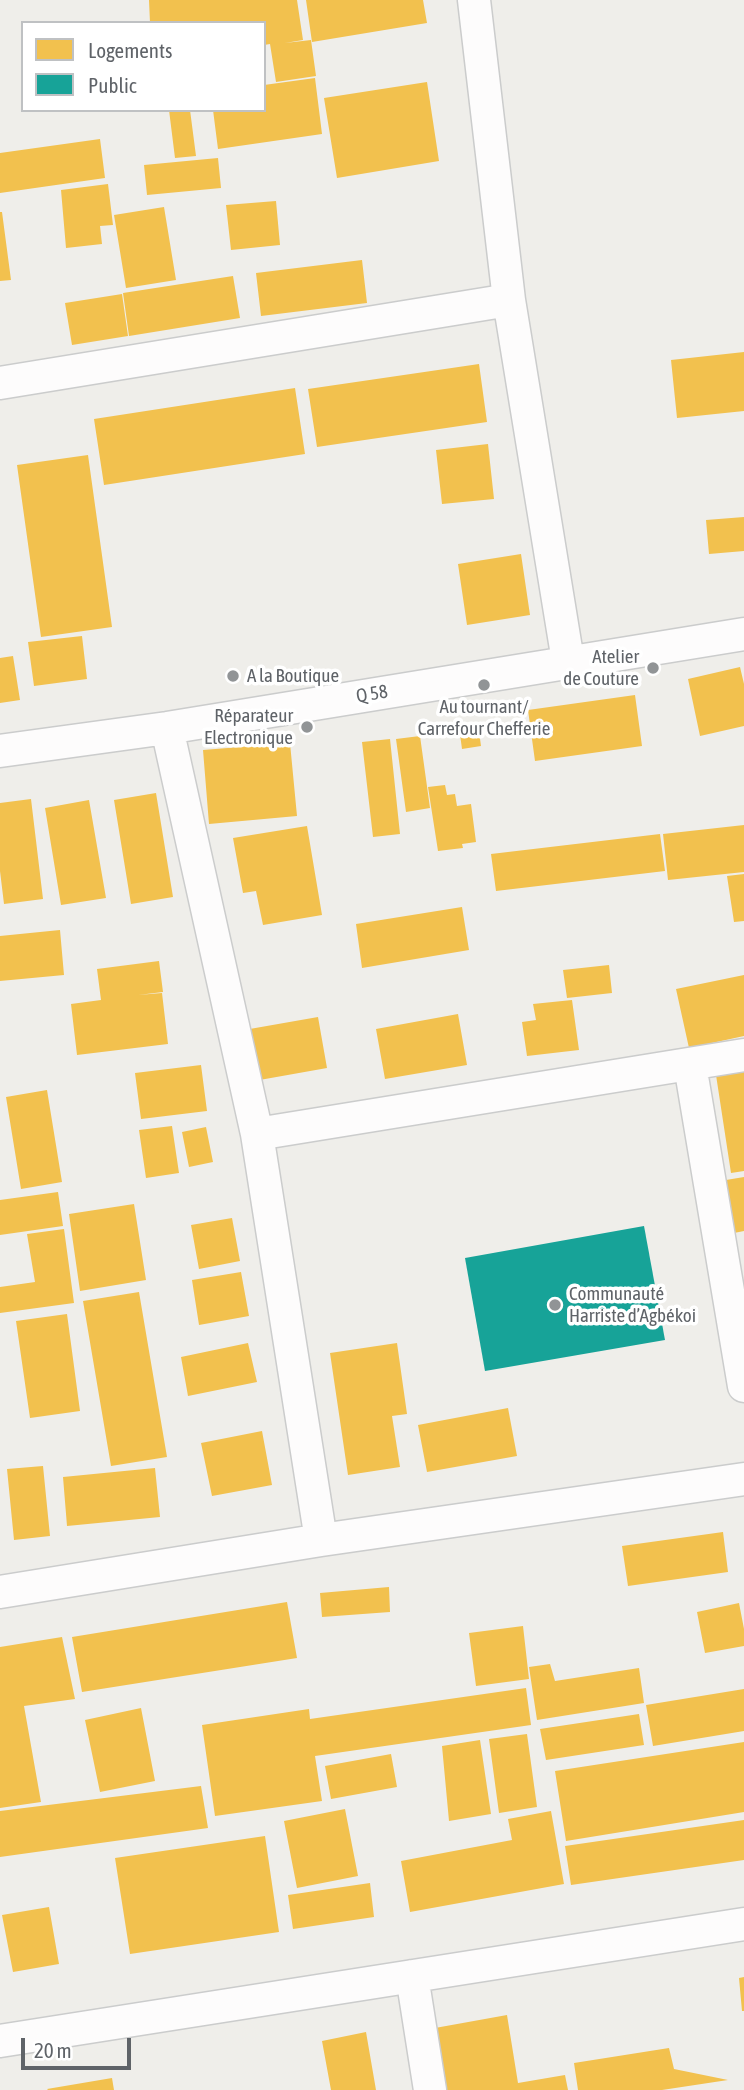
<!DOCTYPE html>
<meta charset="utf-8">
<style>
body{margin:0}
#map{position:relative;width:744px;height:2090px;overflow:hidden;background:#efeeea;font-family:"Asap Condensed",sans-serif}
canvas{display:block}
.legend{position:absolute;left:21px;top:21px;width:245px;height:91px;box-sizing:border-box;background:#fff;border:2px solid #bfc1c3;margin:0;padding:9px 12px;list-style:none;font-size:21px;color:#5f6368}
.legend li{display:flex;align-items:center;gap:14px;height:35px}
.legend b{width:35px;border:2px solid #bfc1c3}
.scale{position:absolute;left:21px;top:2038px;width:110px;height:32px;box-sizing:border-box;border:4px solid #5f6368;border-top:0;padding-left:9px;font-size:21px;line-height:24px;white-space:nowrap;color:#5f6368;-webkit-text-stroke:5px #fff;paint-order:stroke}
</style>
<div id="map">
<canvas width="744" height="2090"></canvas>
<ul class="legend">
<li><b style="height:19px;background:#f2c14e"></b>Logements</li>
<li><b style="height:19px;background:#17a398"></b>Public</li>
</ul>
<div class="scale">20 m</div>
</div>
<script>
const ctx = document.querySelector('canvas').getContext('2d');
ctx.lineJoin = 'round';
function paint(path, color) { ctx.fillStyle = color; ctx.fill(path, 'evenodd'); }
function trace(path, color, width, dash) { ctx.strokeStyle = color; ctx.lineWidth = width; ctx.lineCap = dash ? 'butt' : 'round'; ctx.setLineDash(dash || []); ctx.stroke(path); }
function drawText(font, color, halo, rows, align = 'center') {
  ctx.font = font + ' "Asap Condensed",sans-serif'; ctx.lineWidth = 7; ctx.setLineDash([]); ctx.textBaseline = 'middle'; ctx.strokeStyle = halo; ctx.fillStyle = color; for (const [text, x, y, turn = 0] of rows) {
    ctx.save(); ctx.translate(x, y); ctx.rotate((+turn || 0) * Math.PI / 180); ctx.textAlign = isNaN(turn) ? turn : align; if (halo) ctx.strokeText(text, 0, 0); ctx.fillText(text, 0, 0); ctx.restore();
  }
}
paint(new Path2D(`
 M 149,0 L 297,0 L 303,40 L 285,43 L 311,40 L 316,76 L 276,82 L 270,44 L 264,45 L 264,23 L 150,23 Z
 M 306,0 L 423,0 L 427,23 L 312,42 Z
 M 315,78 L 322,134 L 218,149 L 213,110 L 264,110 L 264,85 Z
 M 427,82 L 439,161 L 337,178 L 324,98 Z
 M 169,110 L 190,110 L 196,156 L 175,158 Z
 M 100,139 L 105,178 L 0,193 L 0,153 Z
 M 218,158 L 221,188 L 147,195 L 144,165 Z
 M 108,184 L 113,225 L 100,226 L 102,244 L 66,248 L 61,190 Z
 M 276,201 L 280,245 L 231,250 L 226,205 Z
 M 164,207 L 176,280 L 126,288 L 114,215 Z
 M 0,212 L 2,212 L 11,280 L 0,281 Z
 M 362,260 L 367,303 L 261,316 L 256,273 Z
 M 233,276 L 240,318 L 129,336 L 123,293 Z
 M 122,294 L 128,336 L 72,345 L 65,303 Z
 M 744,352 L 744,411 L 677,418 L 671,360 Z
 M 479,364 L 487,422 L 317,447 L 308,389 Z
 M 295,388 L 305,454 L 104,485 L 94,419 Z
 M 488,444 L 494,499 L 442,504 L 436,450 Z
 M 88,455 L 112,627 L 41,637 L 17,465 Z
 M 744,517 L 744,551 L 709,554 L 706,520 Z
 M 521,554 L 530,615 L 467,625 L 458,564 Z
 M 82,636 L 87,679 L 34,686 L 28,642 Z
 M 13,656 L 20,700 L 0,703 L 0,658 Z
 M 740,667 L 744,684 L 744,726 L 700,736 L 688,679 Z
 M 635,695 L 642,746 L 535,761 L 528,710 Z
 M 478,724 L 481,746 L 462,749 L 459,727 Z
 M 420,736 L 430,808 L 406,812 L 396,739 Z
 M 390,739 L 400,834 L 373,837 L 362,742 Z
 M 290,743 L 297,816 L 209,824 L 203,750 Z
 M 445,785 L 447,795 L 455,794 L 457,806 L 471,804 L 476,842 L 462,844 L 463,848 L 438,851 L 428,787 Z
 M 156,793 L 173,897 L 131,904 L 114,800 Z
 M 31,799 L 43,899 L 4,904 L 0,871 L 0,803 Z
 M 89,800 L 106,898 L 61,905 L 45,808 Z
 M 744,825 L 744,872 L 668,880 L 663,834 Z
 M 307,826 L 322,915 L 263,925 L 256,891 L 243,893 L 233,838 Z
 M 660,834 L 665,871 L 496,891 L 491,854 Z
 M 744,874 L 744,921 L 734,922 L 727,876 Z
 M 462,907 L 469,950 L 362,968 L 356,924 Z
 M 60,930 L 64,975 L 0,981 L 0,936 Z
 M 159,961 L 163,992 L 138,995 L 162,993 L 168,1044 L 77,1055 L 71,1004 L 101,1000 L 97,969 Z
 M 609,965 L 612,993 L 567,998 L 563,970 Z
 M 744,975 L 744,1036 L 689,1048 L 676,989 Z
 M 572,1000 L 579,1050 L 527,1056 L 522,1022 L 536,1020 L 533,1004 Z
 M 458,1014 L 467,1065 L 385,1079 L 376,1029 Z
 M 318,1017 L 327,1068 L 254,1081 L 244,1030 Z
 M 201,1065 L 207,1111 L 141,1119 L 135,1073 Z
 M 744,1071 L 744,1171 L 731,1173 L 716,1075 Z
 M 47,1090 L 62,1182 L 21,1189 L 6,1097 Z
 M 172,1126 L 179,1173 L 146,1178 L 139,1130 Z
 M 206,1127 L 213,1162 L 189,1167 L 182,1132 Z
 M 744,1177 L 744,1231 L 734,1233 L 726,1180 Z
 M 58,1192 L 63,1226 L 0,1235 L 0,1200 Z
 M 134,1204 L 146,1280 L 80,1291 L 69,1214 Z
 M 232,1218 L 240,1261 L 199,1269 L 191,1225 Z
 M 64,1229 L 74,1303 L 0,1313 L 0,1287 L 35,1282 L 27,1234 Z
 M 241,1272 L 249,1316 L 199,1325 L 192,1280 Z
 M 139,1292 L 167,1457 L 111,1466 L 83,1301 Z
 M 67,1314 L 80,1411 L 30,1418 L 16,1321 Z
 M 248,1343 L 257,1382 L 188,1396 L 181,1357 Z
 M 397,1343 L 407,1414 L 392,1416 L 400,1467 L 348,1475 L 330,1353 Z
 M 508,1408 L 517,1456 L 427,1472 L 418,1425 Z
 M 262,1431 L 272,1485 L 212,1496 L 201,1443 Z
 M 43,1466 L 50,1536 L 14,1540 L 7,1469 Z
 M 155,1468 L 160,1517 L 67,1526 L 63,1477 Z
 M 723,1532 L 728,1572 L 628,1586 L 622,1546 Z
 M 389,1587 L 390,1612 L 322,1617 L 320,1593 Z
 M 287,1602 L 297,1658 L 82,1692 L 72,1637 Z
 M 739,1603 L 744,1629 L 744,1646 L 705,1653 L 697,1612 Z
 M 523,1626 L 529,1679 L 476,1686 L 469,1633 Z
 M 62,1637 L 75,1699 L 24,1706 L 41,1802 L 0,1808 L 0,1647 Z
 M 550,1664 L 555,1681 L 639,1668 L 644,1703 L 537,1720 L 529,1667 Z
 M 526,1688 L 531,1725 L 315,1756 L 322,1801 L 215,1816 L 202,1725 L 309,1709 L 310,1719 Z
 M 744,1689 L 744,1731 L 653,1746 L 646,1705 Z
 M 141,1708 L 155,1781 L 100,1792 L 85,1720 Z
 M 639,1714 L 644,1745 L 546,1760 L 540,1729 Z
 M 527,1734 L 537,1807 L 499,1813 L 489,1739 Z
 M 480,1740 L 491,1814 L 449,1821 L 442,1746 Z
 M 744,1742 L 744,1812 L 566,1841 L 555,1771 Z
 M 391,1754 L 397,1787 L 331,1799 L 325,1766 Z
 M 201,1786 L 208,1828 L 0,1857 L 0,1811 Z
 M 345,1809 L 358,1876 L 297,1888 L 284,1821 Z
 M 551,1811 L 564,1884 L 410,1912 L 401,1861 L 512,1840 L 508,1819 Z
 M 744,1820 L 744,1860 L 571,1885 L 565,1846 Z
 M 265,1836 L 279,1932 L 130,1954 L 115,1858 Z
 M 370,1883 L 374,1917 L 293,1929 L 288,1895 Z
 M 49,1907 L 59,1964 L 13,1972 L 2,1915 Z
 M 744,1977 L 744,2011 L 742,2011 L 739,1978 Z
 M 507,2015 L 518,2083 L 565,2075 L 568,2090 L 445,2090 L 435,2028 Z
 M 366,2032 L 376,2090 L 331,2090 L 322,2041 Z
 M 669,2048 L 674,2069 L 728,2080 L 662,2090 L 578,2090 L 574,2063 Z
 M 112,2078 L 114,2090 L 48,2090 L 47,2089 Z`), '#f2c14e');
paint(new Path2D(`
 M 644,1226 L 665,1340 L 485,1371 L 465,1258 Z`), '#17a398');
const minor = new Path2D(`
 M 474,0 L 509,300 L 568,661
 M 0,383 L 509,300
 M 167,728 L 257,1134 L 321,1540
 M 0,751 L 167,728 L 744,634
 M 690,1065 L 744,1386
 M 257,1134 L 744,1055
 M 0,1592 L 321,1540 L 744,1479
 M 412,1976 L 430,2090
 M 0,2041 L 744,1924`);
trace(minor, '#cbcccc', 35);
trace(minor, '#fdfcfc', 32);
for (const [x, y, r, color] of [
 [653,668,7,"#919496"],
 [233,676,7,"#919496"],
 [484,685,7,"#919496"],
 [307,727,7,"#919496"],
 [555,1305,7,"#919496"]
]) { const dot = new Path2D(); dot.arc(x, y, r, 0, 2 * Math.PI); ctx.fillStyle = color; ctx.fill(dot); trace(dot, '#fff', 2.5); }
drawText('19px', '#5f6368', '#fff', [
 ["Atelier",639,657],
 ["de Couture",639,679],
 ["A la Boutique",247,676,"left"],
 ["Au tournant/",484,707,"center"],
 ["Carrefour Chefferie",484,729,"center"],
 ["Réparateur",293,716],
 ["Electronique",293,738],
 ["Communauté",569,1294,"left"],
 ["Harriste d’Agbékoi",569,1316,"left"]
], 'right');
drawText('19px', '#5f6368', '#fff', [
 ["Q 58",372,694,-9]
]);
</script>
